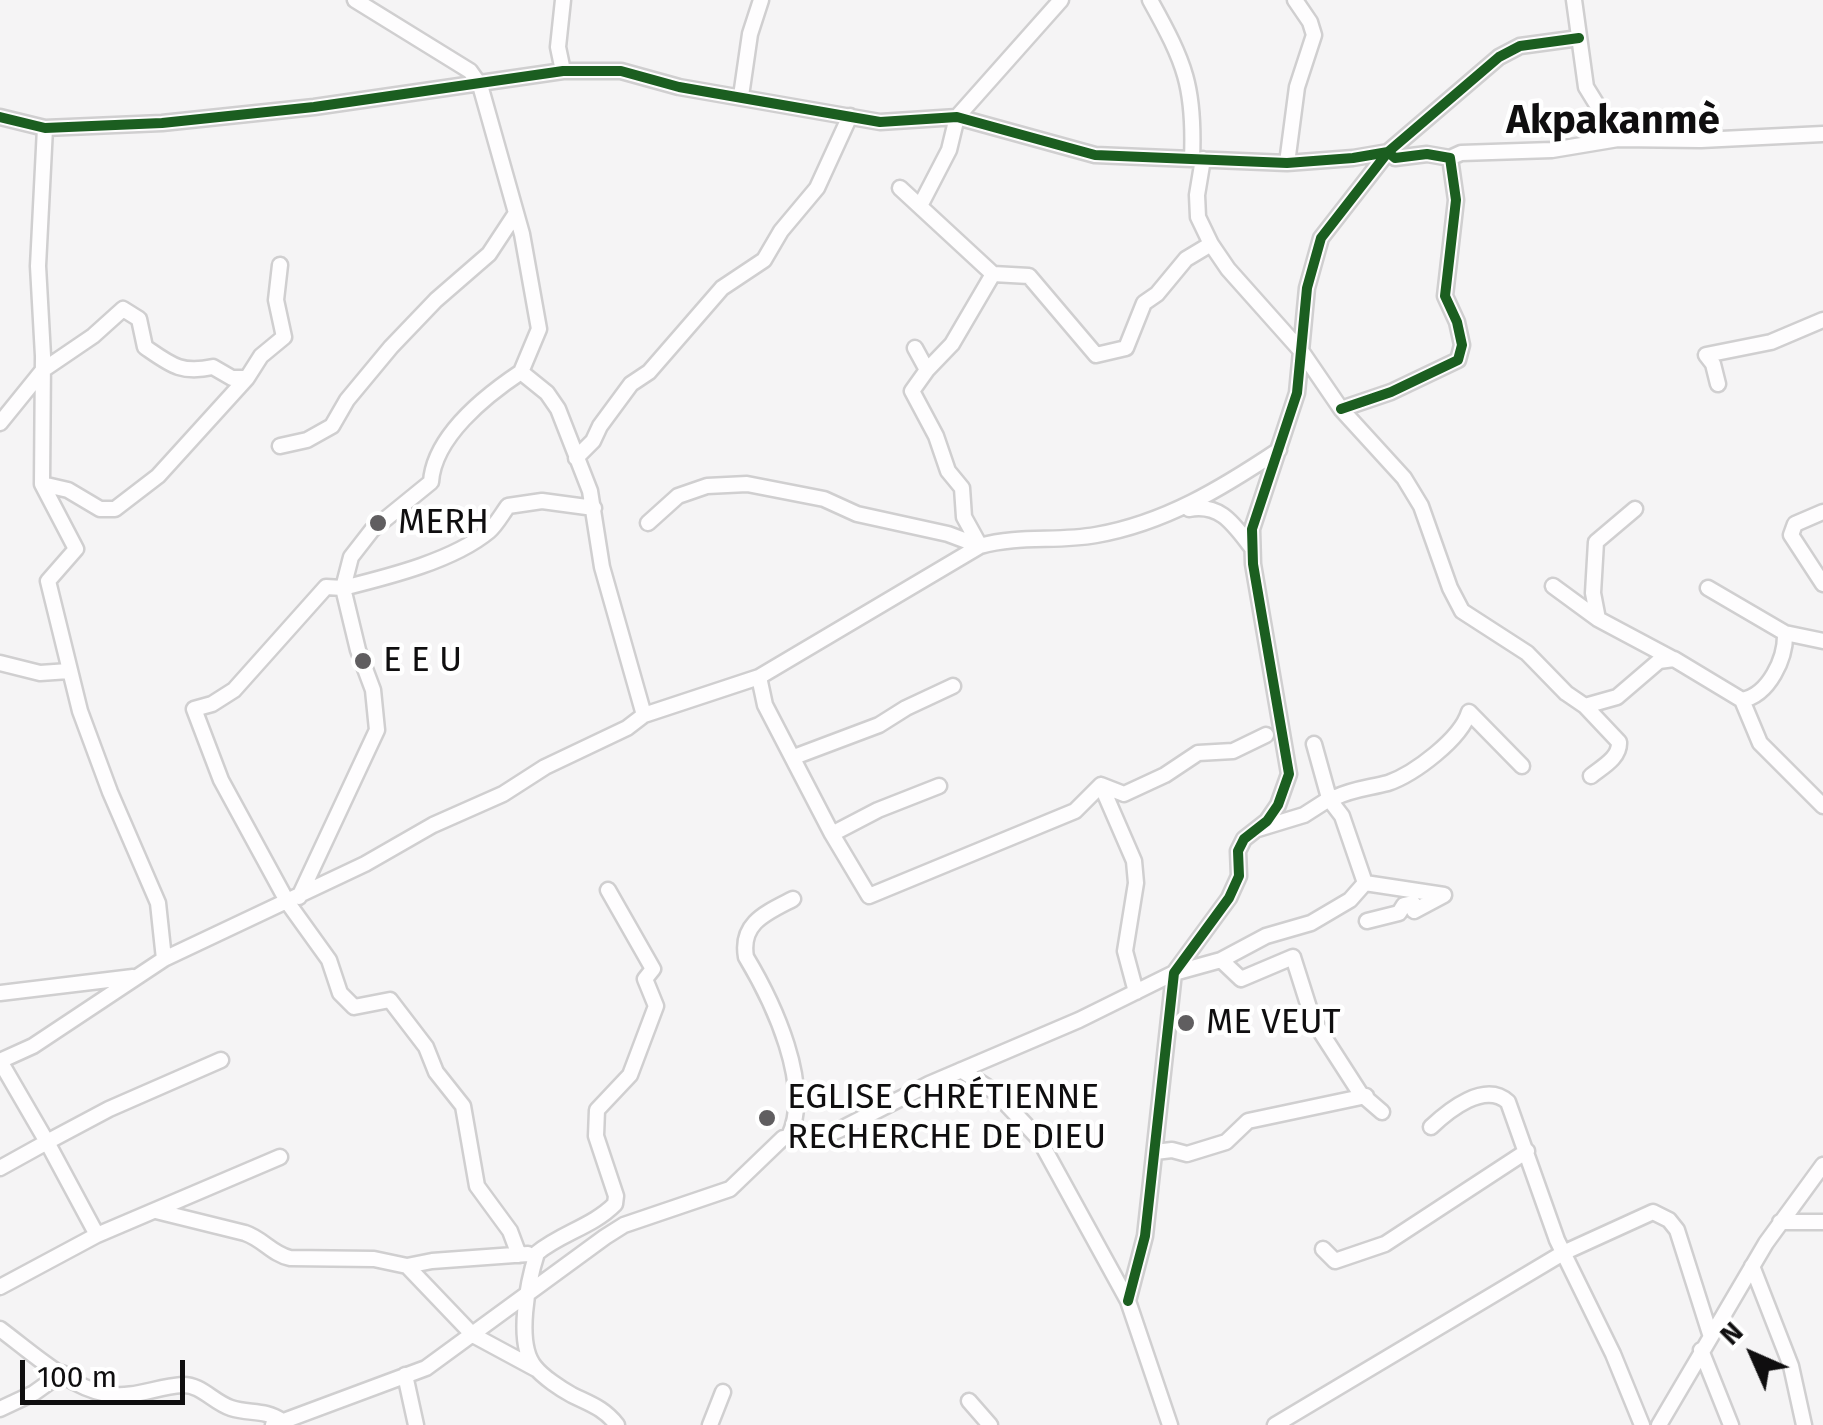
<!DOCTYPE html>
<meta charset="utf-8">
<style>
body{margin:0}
#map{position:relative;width:1823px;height:1425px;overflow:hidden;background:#f5f4f5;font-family:"Fira Sans",sans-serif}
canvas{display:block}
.north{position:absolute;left:1703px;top:1305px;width:100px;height:100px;-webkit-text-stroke:8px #fff;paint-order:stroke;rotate:315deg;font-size:28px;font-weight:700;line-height:40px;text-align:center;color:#0f0e0f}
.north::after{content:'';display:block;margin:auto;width:35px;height:45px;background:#0f0e0f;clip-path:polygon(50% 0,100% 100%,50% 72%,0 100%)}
.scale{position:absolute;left:20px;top:1360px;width:165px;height:45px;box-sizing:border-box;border:5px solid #0f0e0f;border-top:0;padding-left:12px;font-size:30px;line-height:35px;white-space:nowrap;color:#0f0e0f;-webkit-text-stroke:8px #fff;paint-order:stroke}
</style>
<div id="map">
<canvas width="1823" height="1425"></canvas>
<div class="north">N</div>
<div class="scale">100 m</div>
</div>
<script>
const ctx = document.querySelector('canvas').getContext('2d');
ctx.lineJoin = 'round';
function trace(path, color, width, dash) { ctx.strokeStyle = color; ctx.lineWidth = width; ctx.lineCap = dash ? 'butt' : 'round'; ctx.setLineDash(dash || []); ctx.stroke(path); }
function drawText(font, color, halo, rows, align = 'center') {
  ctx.font = font + ' "Fira Sans",sans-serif'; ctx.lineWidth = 9; ctx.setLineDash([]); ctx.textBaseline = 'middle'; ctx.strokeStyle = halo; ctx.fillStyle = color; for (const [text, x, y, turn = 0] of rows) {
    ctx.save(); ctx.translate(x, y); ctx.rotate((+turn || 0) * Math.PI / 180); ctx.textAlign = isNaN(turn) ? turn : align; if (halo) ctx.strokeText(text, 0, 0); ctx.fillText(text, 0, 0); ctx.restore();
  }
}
const minor = new Path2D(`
 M 355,0 L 470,71 L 480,85 L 522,234 L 539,329 L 521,372 L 547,393 L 558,409 L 590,491 L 602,567 L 644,715
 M 1150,0 C 1185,63 1195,87 1192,159
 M 1574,0 L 1586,87 L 1618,139 L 1701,140 L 1823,134
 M 563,71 L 558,47 L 563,0
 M 741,96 L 750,34 L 761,0
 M 0,117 L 45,128 L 162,123 L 314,107 L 563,71 L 621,71 L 679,87 L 880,122 L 957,117 L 1095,155 L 1287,163 L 1353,158 L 1388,152 L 1395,158 L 1427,154 L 1450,158 L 1456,200 L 1445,296 L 1457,322 L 1462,345 L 1458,360 L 1391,392 L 1341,409
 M 45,128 L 38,266 L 43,356 L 42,484 L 76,549 L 48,581 L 80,711 L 110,792 L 158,903 L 164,959
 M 1450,158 L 1461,153 L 1552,150 L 1618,139
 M 1203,159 L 1197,195 L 1198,217 L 1211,244 L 1228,269 L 1302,352 L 1341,409 L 1404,478 L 1421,506 L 1450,588 L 1462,611 L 1527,653 L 1566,693 L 1585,706 L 1617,697 L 1659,661 L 1674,659 L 1742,700 C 1769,695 1786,658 1785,633
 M 1287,163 L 1297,87 L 1314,35 L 1310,22 L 1295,0
 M 900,188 L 993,274
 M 920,206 L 949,150 L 957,117 L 1061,0
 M 927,370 L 952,344 L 993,274 L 1029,276 L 1096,355 L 1126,348 L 1144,303 L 1157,294 L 1186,259 L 1211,244
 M 1718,384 L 1713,364 L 1706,355 L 1771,342 L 1823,320
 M 0,423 L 43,370 L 93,336 L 123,309 L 139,319 L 145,347 C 171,365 181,374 213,367 L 232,378 L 247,378 L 261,356 L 284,337 L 276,300 L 280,265
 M 280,446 L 307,440 L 332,426 L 347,400 L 391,347 L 436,300 L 489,254 L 516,213
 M 576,458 L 593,441 L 600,426 L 631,384 L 649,372 L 722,288 L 764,260 L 781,231 L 817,188 L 850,116
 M 42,484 L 68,490 L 100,509 L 115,509 L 158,476 L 247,378
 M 1189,509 C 1221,503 1234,525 1252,548
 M 1823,512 L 1795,524 L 1791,535 L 1823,584
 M 648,523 L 678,496 L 707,486 L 747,484 L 824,499 L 857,514 L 948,534 L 980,546 L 964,517 L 962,488 L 948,471 L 936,436 L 912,391 L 927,370 L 915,348
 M 1553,586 L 1598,619 L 1673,659
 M 1708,588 L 1785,633 L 1823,641
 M 1598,619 L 1593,593 L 1596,542 L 1635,509
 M 0,663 L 40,673 L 69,671
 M 759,677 L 765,705 L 832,834 L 878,810 L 939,786
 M 1742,700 L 1760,743 L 1823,806
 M 1585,706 L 1619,742 C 1620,758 1602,767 1591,776
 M 1314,744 L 1329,798
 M 794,757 L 879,725 L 906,708 L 953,686
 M 1101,785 L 1134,861 L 1136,883 L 1125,951 L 1136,992
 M 1328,794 L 1334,798 C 1352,789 1369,788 1388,783 C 1414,774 1461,739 1469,712 L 1522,766
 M 832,834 L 869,896 L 1075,811 L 1101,785 L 1124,794 L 1165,775 L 1198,753 L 1233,751 L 1266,735
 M 1365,883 L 1444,895 L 1414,911 L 1413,903 L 1404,905 L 1399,913 L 1367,921
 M 608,890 L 653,969 L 645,979 L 656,1006 L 630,1075 L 597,1110 L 596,1136 L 616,1196 L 615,1204 C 592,1227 561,1233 537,1253 C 528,1281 515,1344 535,1367 C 543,1377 561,1389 572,1395 C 590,1404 604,1408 617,1425
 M 299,897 L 377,730 L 373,690 L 358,650 L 343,588 C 387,577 453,561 489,531 C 496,525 502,514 508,506 L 542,501 L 594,508
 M 1221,960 L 1241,979 L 1293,957 L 1313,1020 L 1360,1093 L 1382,1112
 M 0,993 L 133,977
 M 0,1061 L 33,1046 L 164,959 L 365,864 L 433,825 L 503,794 L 545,767 L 627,728 L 644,715 L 759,677 L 980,546 C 1019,535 1057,542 1096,535 C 1165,523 1222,488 1279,450
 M 961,1070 L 995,1092 L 1039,1139 L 1128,1301 L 1170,1425
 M 1431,1127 C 1449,1110 1485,1081 1508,1102 L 1557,1240 L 1613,1354 L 1642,1425
 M 789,1136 C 813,1086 773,1002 746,957 C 740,923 766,913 793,899
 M 1155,1152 L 1172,1150 L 1187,1154 L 1226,1142 L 1248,1121 L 1366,1096
 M 0,1168 L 47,1142 L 0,1061
 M 156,1211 L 245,1233 C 263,1239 272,1254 290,1258 L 374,1259 L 407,1266 L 432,1261 L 528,1254
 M 1780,1222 L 1823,1222
 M 97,1235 L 47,1142 L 109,1109 L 221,1060
 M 1323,1249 L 1335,1261 L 1385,1244 L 1527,1151
 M 519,1255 L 510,1231 L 477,1186 L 463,1106 L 436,1072 L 426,1047 L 390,1000 L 354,1007 L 340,993 L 329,960 L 288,903 L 221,780 L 194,709 L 212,704 L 234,690 L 326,587 L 343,588 L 351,557 L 372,530 L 431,482 C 434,437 485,396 521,372
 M 407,1266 L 473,1335 L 536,1369
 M 1752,1266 L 1791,1366 L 1804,1425
 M 0,1287 L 97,1235 L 280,1157
 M 1128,1301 L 1145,1236 L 1174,973 L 1229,898 L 1239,876 L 1238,851 L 1244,839 L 1267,821 L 1278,805 L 1289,774 L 1253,564 L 1252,529 L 1297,393 L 1307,288 L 1321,238 L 1388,152 L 1499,57 L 1520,46 L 1579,38
 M 0,1329 C 31,1352 67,1386 106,1394 C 133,1399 155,1387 182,1385 C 201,1384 213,1402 231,1408 C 249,1414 265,1409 282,1421
 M 1701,1350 L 1731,1425
 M 405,1375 L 416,1425
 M 969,1401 L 990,1425
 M 0,1409 L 34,1393 L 62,1373
 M 273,1425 L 426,1368 L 605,1237 L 624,1225 L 730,1189 L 783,1138 L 817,1139 L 839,1130 L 929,1084 L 1079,1020 L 1174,973 L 1221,960 L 1266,936 L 1311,923 L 1350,900 L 1365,883 L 1342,816 L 1329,799 L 1304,815 L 1258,829
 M 710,1425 L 723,1392
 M 1275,1425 L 1563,1253 L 1653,1212 L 1669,1220 L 1677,1230 L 1710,1334
 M 1659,1425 L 1766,1243 L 1823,1165`);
trace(minor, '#d0cfd0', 19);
trace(minor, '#fefdfe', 14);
trace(new Path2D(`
 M 0,117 L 45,128 L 162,123 L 314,107 L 563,71 L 621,71 L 679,87 L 880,122 L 957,117 L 1095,155 L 1287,163 L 1353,158 L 1388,152 L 1395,158 L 1427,154 L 1450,158 L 1456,200 L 1445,296 L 1457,322 L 1462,345 L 1458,360 L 1391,392 L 1341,409
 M 1128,1301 L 1145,1236 L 1174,973 L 1229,898 L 1239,876 L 1238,851 L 1244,839 L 1267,821 L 1278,805 L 1289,774 L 1253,564 L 1252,529 L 1297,393 L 1307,288 L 1321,238 L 1388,152 L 1499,57 L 1520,46 L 1579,38`), '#1b5e20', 10);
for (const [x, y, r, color] of [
 [378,523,10,"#605e60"],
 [363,661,10,"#605e60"],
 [1186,1023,10,"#605e60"],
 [767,1118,10,"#605e60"]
]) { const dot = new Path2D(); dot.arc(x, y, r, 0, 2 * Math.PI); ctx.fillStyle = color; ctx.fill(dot); trace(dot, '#fff', 4); }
drawText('35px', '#0f0e0f', '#fff', [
 ["MERH",398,523],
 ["E E U",383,661],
 ["ME VEUT",1206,1023],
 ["EGLISE CHRÉTIENNE",787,1098],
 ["RECHERCHE DE DIEU",787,1138]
], 'left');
drawText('bold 40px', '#0f0e0f', '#fff', [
 ["Akpakanmè",1613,122]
]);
</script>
